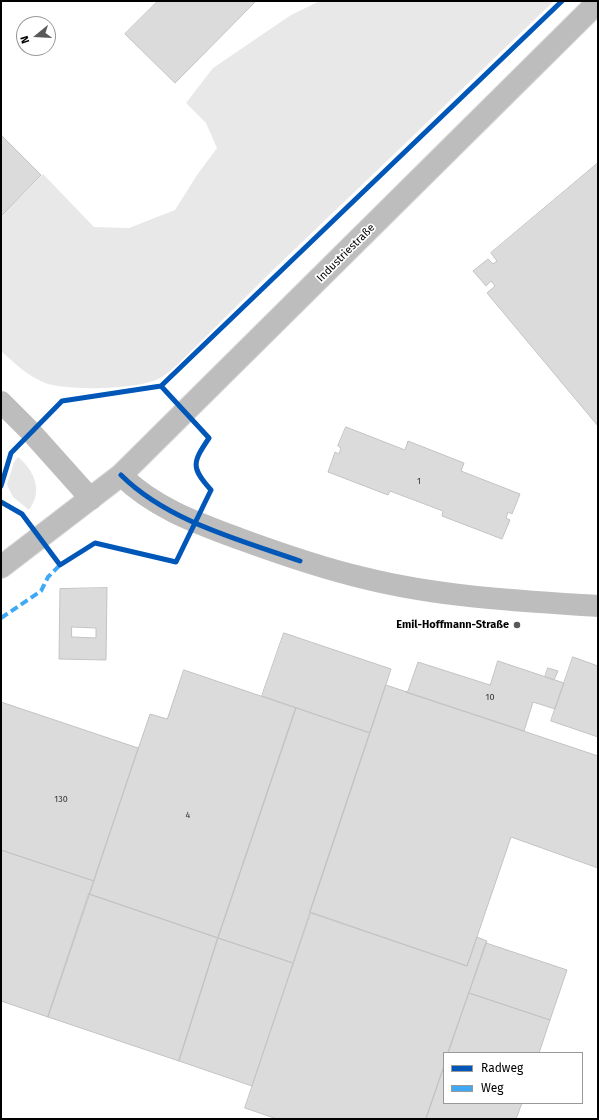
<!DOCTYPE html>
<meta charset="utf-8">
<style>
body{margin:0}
#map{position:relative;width:599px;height:1120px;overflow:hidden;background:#fff;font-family:"Fira Sans",sans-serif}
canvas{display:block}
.frame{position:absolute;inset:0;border:2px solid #000;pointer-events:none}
.legend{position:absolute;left:443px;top:1052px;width:140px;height:52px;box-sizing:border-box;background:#fff;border:1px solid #999;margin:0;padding:5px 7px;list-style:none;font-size:12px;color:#000}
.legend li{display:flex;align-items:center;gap:8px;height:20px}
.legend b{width:20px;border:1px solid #999}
.north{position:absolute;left:16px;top:16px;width:40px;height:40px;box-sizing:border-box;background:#fff;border:1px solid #999;border-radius:50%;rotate:252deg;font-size:11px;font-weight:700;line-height:16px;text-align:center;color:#000}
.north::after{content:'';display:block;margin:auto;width:14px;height:18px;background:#595959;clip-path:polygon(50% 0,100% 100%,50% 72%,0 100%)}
</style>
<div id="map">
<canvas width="599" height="1120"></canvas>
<div class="frame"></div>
<ul class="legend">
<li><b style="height:5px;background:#0057b8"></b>Radweg</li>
<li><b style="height:5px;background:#3fa9f5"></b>Weg</li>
</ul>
<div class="north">N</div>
</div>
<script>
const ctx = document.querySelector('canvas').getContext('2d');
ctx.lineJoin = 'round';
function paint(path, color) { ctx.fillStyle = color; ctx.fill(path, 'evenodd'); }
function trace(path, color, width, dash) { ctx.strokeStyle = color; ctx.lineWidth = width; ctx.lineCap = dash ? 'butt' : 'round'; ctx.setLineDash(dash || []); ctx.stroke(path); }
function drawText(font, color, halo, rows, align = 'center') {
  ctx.font = font + ' "Fira Sans",sans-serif'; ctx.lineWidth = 3.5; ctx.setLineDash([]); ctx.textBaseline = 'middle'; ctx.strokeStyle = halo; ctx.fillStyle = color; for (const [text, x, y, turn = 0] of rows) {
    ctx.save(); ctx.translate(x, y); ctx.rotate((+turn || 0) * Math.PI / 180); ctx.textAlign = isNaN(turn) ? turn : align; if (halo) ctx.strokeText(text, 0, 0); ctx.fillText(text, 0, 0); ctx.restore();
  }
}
paint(new Path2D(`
 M 320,1 L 554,1 L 274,269 L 177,365 C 172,369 166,375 160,378 C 138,390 69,391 45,383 C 28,376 14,363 1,351 L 1,216 L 43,174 L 94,227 L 129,228 L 175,210 L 197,175 L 217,148 L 206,123 L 186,103 L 213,68 L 291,15 Z
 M 18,457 C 35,471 43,491 29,510 L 13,497 L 7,485 L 14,462 Z`), '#e8e8e8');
const building = new Path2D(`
 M 158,1 L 256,1 L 175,83 L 125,34 Z
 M 1,135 L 41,175 L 1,216 Z
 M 598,163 L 598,426 L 487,293 L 495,286 L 491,281 L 486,286 L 473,271 L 488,259 L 493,264 L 497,261 L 491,253 Z
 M 346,427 L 405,450 L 408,441 L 464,463 L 461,471 L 520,494 L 512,514 L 508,512 L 506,518 L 510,520 L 502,539 L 442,516 L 443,511 L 390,491 L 388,495 L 328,472 L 335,452 L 339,454 L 341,448 L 338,446 Z
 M 107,588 L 106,660 L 59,659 L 60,589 Z
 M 72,627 L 96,628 L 96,638 L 72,637 Z
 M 284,633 L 391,669 L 370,733 L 262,696 Z
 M 573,657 L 598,666 L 598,737 L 551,721 Z
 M 498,661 L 564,683 L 555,709 L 533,702 L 524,731 L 405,692 L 408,691 L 418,662 L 490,685 Z
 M 548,668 L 558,671 L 554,680 L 545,677 Z
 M 184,670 L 296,708 L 218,938 L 89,894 L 150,714 L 167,719 Z
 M 386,685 L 598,756 L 598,868 L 511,837 L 467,966 L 310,912 Z
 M 1,702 L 138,748 L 94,881 L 1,850 Z
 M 296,708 L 370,733 L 293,963 L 218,938 Z
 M 1,850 L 94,881 L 48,1017 L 1,1001 Z
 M 89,894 L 218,938 L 179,1061 L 48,1017 Z
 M 311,913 L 467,966 L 477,937 L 487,941 L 448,1053 L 444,1053 L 444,1066 L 426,1119 L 277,1119 L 245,1108 Z
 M 218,938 L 293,963 L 252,1086 L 179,1061 Z
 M 486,943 L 567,970 L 550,1020 L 469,993 Z
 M 469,993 L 550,1020 L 539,1053 L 448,1053 Z
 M 444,1066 L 444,1103 L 522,1103 L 516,1119 L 426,1119 Z`);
paint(building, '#dbdbdb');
trace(building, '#c3c3c3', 1);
const major = new Path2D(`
 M 1,567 L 121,475 L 598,2`);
trace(major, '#dbdbdb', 24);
trace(new Path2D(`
 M 1,402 L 31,432 L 91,499
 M 121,475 C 154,508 197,523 240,539 C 281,554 321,568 364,578 C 440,597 520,601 598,606`), '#bdbdbd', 22);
trace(major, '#bdbdbd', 22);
trace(new Path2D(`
 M 1,618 L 41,591 L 48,577 L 60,565`), '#3fa9f5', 4, [8, 4]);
trace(new Path2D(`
 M 121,475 C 167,521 240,540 300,561
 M 1,486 L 11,453 L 62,401 L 161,386 L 562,1
 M 1,502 L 22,514 L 60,565 L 95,543 L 176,562 L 211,490 C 190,467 193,462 209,438 L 161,386`), '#0057b8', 5);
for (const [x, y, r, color] of [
 [517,625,4,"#595959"]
]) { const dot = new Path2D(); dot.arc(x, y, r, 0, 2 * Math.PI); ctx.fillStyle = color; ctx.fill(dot); trace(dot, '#fff', 1.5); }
drawText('9px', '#373737', null, [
 ["1",419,481],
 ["10",490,697],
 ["130",61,799],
 ["4",188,815]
]);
drawText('11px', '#000', '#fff', [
 ["Industriestraße",346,253,-45]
]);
drawText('bold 11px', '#000', '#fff', [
 ["Emil-Hoffmann-Straße",509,625]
], 'right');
</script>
